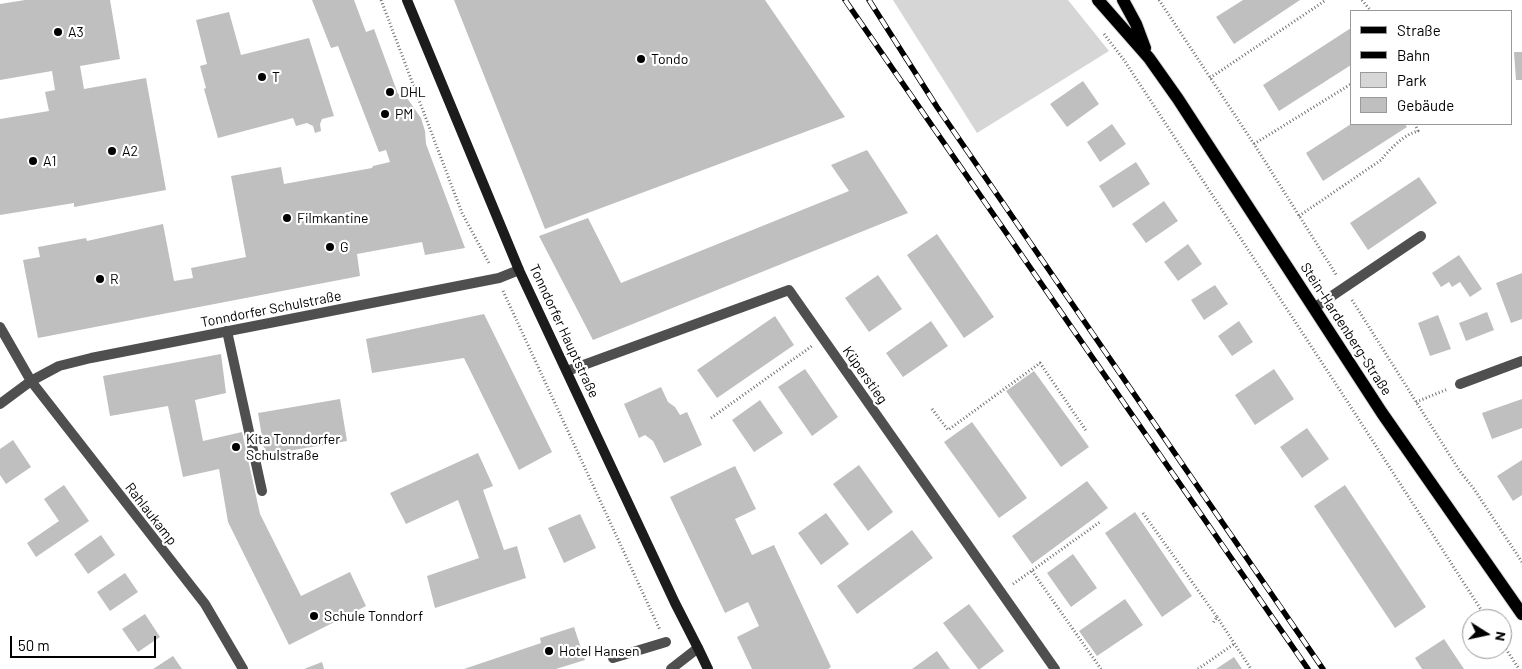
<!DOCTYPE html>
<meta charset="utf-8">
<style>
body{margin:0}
#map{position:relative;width:1522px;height:669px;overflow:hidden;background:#fff;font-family:Barlow,sans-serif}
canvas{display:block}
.legend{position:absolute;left:1350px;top:10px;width:162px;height:115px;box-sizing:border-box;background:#fff;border:1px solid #999;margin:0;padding:6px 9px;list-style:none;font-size:15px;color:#000}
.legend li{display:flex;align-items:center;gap:10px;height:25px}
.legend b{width:25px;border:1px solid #999}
.north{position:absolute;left:1462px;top:609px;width:50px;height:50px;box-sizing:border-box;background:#fff;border:1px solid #999;border-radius:50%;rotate:100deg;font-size:14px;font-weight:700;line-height:20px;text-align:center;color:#000}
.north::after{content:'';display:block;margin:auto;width:18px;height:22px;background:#000;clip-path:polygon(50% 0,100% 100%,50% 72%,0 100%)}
.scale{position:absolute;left:10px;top:636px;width:146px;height:22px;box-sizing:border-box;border:2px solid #000;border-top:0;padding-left:6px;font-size:15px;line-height:18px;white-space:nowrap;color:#000;-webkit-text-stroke:4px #fff;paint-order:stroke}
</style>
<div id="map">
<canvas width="1522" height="669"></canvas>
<ul class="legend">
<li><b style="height:6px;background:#000"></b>Straße</li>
<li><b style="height:6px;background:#000"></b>Bahn</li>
<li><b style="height:14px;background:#d6d6d6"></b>Park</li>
<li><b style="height:14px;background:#bfbfbf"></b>Gebäude</li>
</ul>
<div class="north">N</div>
<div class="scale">50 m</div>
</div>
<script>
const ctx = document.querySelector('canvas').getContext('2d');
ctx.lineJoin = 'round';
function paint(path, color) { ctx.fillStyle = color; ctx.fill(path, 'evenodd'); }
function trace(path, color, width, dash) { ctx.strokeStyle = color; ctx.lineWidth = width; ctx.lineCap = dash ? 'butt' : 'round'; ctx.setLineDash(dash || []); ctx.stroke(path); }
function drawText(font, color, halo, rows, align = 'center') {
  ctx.font = font + ' Barlow,sans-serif'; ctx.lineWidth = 4.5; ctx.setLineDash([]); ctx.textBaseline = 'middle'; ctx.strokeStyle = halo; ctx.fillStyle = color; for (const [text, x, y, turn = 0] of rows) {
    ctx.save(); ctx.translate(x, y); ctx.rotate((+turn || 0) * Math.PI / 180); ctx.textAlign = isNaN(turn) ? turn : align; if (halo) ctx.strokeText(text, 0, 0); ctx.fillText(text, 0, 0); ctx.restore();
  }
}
paint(new Path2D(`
 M 893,0 L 1068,0 L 1109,51 L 977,133 Z`), '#d6d6d6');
paint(new Path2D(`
 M 25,0 L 110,0 L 120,59 L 80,66 L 84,89 L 146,78 L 166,190 L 74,207 L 74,203 L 0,215 L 0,119 L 49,111 L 45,92 L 55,90 L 52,71 L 0,80 L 0,4 Z
 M 312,0 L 354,0 L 366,32 L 374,29 L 398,94 L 402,94 L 407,98 L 421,118 L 425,131 L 426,144 L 465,248 L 425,255 L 422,242 L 357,254 L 360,276 L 38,338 L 23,260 L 40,257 L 38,247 L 86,238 L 87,241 L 163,224 L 174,281 L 193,278 L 191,268 L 246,257 L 231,176 L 281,167 L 284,184 L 372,168 L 373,166 L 390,162 L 386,150 L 379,152 L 338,46 L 331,48 Z
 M 454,0 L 765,0 L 845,117 L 545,229 Z
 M 1243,0 L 1300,0 L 1234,44 L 1216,17 Z
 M 229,12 L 241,55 L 309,38 L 334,116 L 322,119 L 320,124 L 321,131 L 315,133 L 313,126 L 307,123 L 296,126 L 293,118 L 218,138 L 204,89 L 206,88 L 200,66 L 207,64 L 196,20 Z
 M 1351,28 L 1351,65 L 1279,111 L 1263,85 Z
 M 1514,52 L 1522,52 L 1522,80 L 1516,80 Z
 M 1083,81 L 1099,104 L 1067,127 L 1050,104 Z
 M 1112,124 L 1126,144 L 1100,162 L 1087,142 Z
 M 1351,124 L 1405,124 L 1407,127 L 1323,181 L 1306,153 Z
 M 867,150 L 908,213 L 593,340 L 539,236 L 588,218 L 621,283 L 849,191 L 831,165 Z
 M 1136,162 L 1150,184 L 1113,208 L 1099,186 Z
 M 1419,177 L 1437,203 L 1368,250 L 1350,223 Z
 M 1164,201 L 1178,221 L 1146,243 L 1132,224 Z
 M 937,234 L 994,317 L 964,338 L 907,255 Z
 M 1188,244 L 1202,264 L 1178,281 L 1164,262 Z
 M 1459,255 L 1482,289 L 1470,297 L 1460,282 L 1452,287 L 1449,282 L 1441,287 L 1432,273 Z
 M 1522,273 L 1522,319 L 1511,323 L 1496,283 Z
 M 878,275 L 902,309 L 869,332 L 845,298 Z
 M 1215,285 L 1228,304 L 1204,320 L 1191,300 Z
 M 1487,312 L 1494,330 L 1466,341 L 1459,323 Z
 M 484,314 L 552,452 L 519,470 L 464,358 L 372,373 L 366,339 Z
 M 1438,315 L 1451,349 L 1430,356 L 1418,323 Z
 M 775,316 L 794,345 L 717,398 L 697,370 Z
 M 931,321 L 948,346 L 903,377 L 886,353 Z
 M 1239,321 L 1253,342 L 1232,356 L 1218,336 Z
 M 221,354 L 226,393 L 195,400 L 203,441 L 242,432 L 260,514 L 301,596 L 350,572 L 366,606 L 289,645 L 228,522 L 219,469 L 183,477 L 168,406 L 110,416 L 103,376 Z
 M 805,369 L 838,417 L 812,436 L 778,387 Z
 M 1274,369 L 1294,399 L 1255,425 L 1235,395 Z
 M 1034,371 L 1089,447 L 1061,467 L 1006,391 Z
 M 661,387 L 668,402 L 675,407 L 680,415 L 687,412 L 702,445 L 664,463 L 653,441 L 645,435 L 639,438 L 624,404 Z
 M 340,399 L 347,441 L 265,455 L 258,413 Z
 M 1522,399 L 1522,428 L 1492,439 L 1482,413 Z
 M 760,400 L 783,433 L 754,452 L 732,420 Z
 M 972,422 L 1027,498 L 999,518 L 944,442 Z
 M 1307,428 L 1329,459 L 1302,478 L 1280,447 Z
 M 13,440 L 31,467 L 6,484 L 0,475 L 0,449 Z
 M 478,453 L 493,486 L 483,490 L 504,550 L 517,546 L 526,578 L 435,608 L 427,576 L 479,558 L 458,500 L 406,524 L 390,493 Z
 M 1522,460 L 1522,495 L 1513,501 L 1497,476 Z
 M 859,465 L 893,512 L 868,531 L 833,484 Z
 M 735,466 L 756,509 L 735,519 L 752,555 L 774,545 L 831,667 L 828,669 L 752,669 L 737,637 L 759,626 L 748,602 L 725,613 L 670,497 Z
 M 1087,481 L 1108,508 L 1032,564 L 1012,536 Z
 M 64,485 L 89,521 L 36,557 L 27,543 L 59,521 L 44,499 Z
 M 1345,485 L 1426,607 L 1395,628 L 1314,506 Z
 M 1135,512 L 1192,596 L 1162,617 L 1105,533 Z
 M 826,513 L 849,544 L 821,565 L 798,533 Z
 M 580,514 L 596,548 L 564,563 L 548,528 Z
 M 912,530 L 933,558 L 857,614 L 837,586 Z
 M 101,535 L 115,555 L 88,574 L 74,554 Z
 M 1073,554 L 1097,588 L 1071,607 L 1047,573 Z
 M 125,573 L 138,592 L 110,611 L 97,592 Z
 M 1125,599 L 1143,625 L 1097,656 L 1079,631 Z
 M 969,604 L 1004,651 L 980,669 L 978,669 L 943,623 Z
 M 145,614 L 160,637 L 138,652 L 122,629 Z
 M 574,627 L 585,660 L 556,669 L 464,669 L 541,643 L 540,638 Z
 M 1444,639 L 1464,669 L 1422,669 L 1415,658 Z
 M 937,651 L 950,669 L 912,669 Z
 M 173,656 L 182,669 L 153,669 Z
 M 1234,657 L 1242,669 L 1216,669 Z
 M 322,662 L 324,669 L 304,669 Z`), '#bfbfbf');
const primary = new Path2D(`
 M 1098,0 L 1149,58 L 1178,99 L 1382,413 L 1522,614
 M 1123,0 L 1136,24 L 1145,48`);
trace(primary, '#dbdbdb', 14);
trace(new Path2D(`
 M 381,0 L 462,213 L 490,265
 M 1159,0 L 1254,144 L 1337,276
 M 1362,0 L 1371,11
 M 1104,34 L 1124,60 L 1347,401 L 1487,619
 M 1210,78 L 1326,0
 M 1254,144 L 1351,84
 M 1299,216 L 1381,160 C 1390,149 1403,135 1418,131 L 1415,124
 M 503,291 L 660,630
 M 1352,300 L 1459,470 L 1474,489 L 1522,562
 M 1416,402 L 1448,389
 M 932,409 L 948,430 L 1040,363 L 1087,432
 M 711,418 L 812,346
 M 1143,513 L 1217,617 L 1213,623
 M 1032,571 L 1101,669
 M 1013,584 L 1100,522
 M 1217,617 L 1251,669
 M 1502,643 L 1519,669
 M 1198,669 L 1234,644`), '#717171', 3, [1, 2.5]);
trace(new Path2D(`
 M 1314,308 L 1421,236
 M 0,327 L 31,381
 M 227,331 L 262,491
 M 613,658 L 666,642
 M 671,669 L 698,648`), '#4f4f4f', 10);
trace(new Path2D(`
 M 567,371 L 789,290 L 1055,669
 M 31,381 L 205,604 L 243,669
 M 1460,384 L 1522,361
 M 0,404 L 31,381 L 59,366 L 91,358 L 499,278 L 519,270`), '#4f4f4f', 10);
trace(new Path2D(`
 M 407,0 L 519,270 L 675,603 L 698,648 L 708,669`), '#1c1c1c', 10);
trace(primary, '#000', 12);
const rail = new Path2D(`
 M 845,0 L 1308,669
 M 869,0 L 937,107 L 1323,669`);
trace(rail, '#000', 5.5);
trace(rail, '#fff', 4, [11]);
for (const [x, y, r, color] of [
 [58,32,5,"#000"],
 [641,59,5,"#000"],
 [262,77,5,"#000"],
 [390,92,5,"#000"],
 [385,114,5,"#000"],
 [112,151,5,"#000"],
 [33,161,5,"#000"],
 [287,218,5,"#000"],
 [330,247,5,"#000"],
 [100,279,5,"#000"],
 [236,447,5,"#000"],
 [314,616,5,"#000"],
 [549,651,5,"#000"]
]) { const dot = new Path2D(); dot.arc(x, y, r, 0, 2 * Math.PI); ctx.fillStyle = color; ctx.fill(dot); trace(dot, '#fff', 2); }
drawText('14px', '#000', '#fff', [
 ["A3",68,32],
 ["Tondo",651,59],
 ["T",272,77],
 ["DHL",400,92],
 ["PM",395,114],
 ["A2",122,151],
 ["A1",43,161],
 ["Filmkantine",297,218],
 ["G",340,247],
 ["R",110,279],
 ["Kita Tonndorfer",246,439],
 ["Schulstraße",246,455],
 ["Schule Tonndorf",324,616],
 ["Hotel Hansen",559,651]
], 'left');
drawText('14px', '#000', '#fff', [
 ["Tonndorfer Schulstraße",271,309,-11],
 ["Stein-Hardenberg-Straße",1346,329,57],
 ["Tonndorfer Hauptstraße",564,331,65],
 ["Küperstieg",865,375,55],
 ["Rahlaukamp",151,514,52]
]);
</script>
